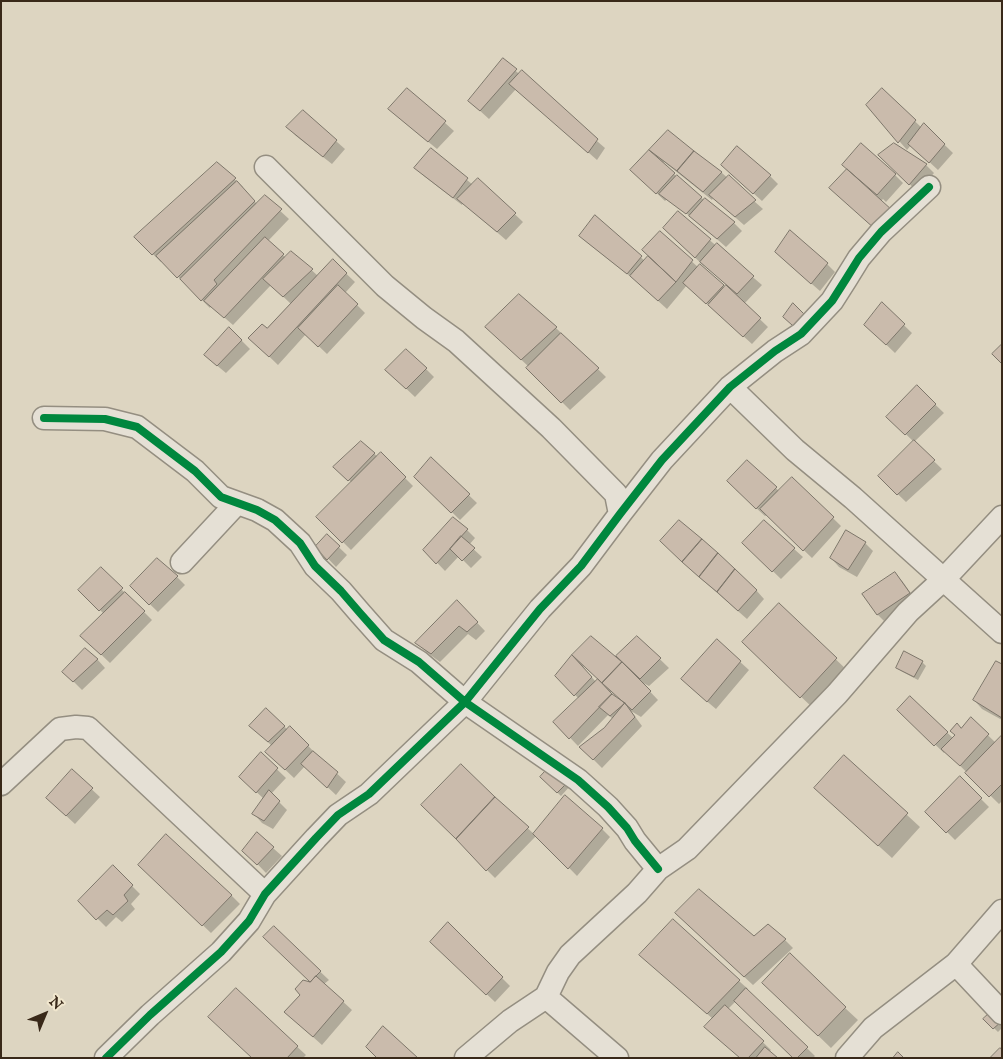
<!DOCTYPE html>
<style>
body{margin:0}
#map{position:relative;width:1003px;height:1059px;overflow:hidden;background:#ddd5c1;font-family:"IM FELL English",serif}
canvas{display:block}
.frame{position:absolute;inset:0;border:2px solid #392919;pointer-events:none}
.north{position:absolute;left:20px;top:989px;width:50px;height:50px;-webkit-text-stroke:4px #f1e7ce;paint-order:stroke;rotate:45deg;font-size:14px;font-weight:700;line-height:20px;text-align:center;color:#392919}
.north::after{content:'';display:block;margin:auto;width:18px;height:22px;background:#392919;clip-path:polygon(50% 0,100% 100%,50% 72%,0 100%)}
</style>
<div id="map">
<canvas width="1003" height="1059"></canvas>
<div class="frame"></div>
<div class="north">N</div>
</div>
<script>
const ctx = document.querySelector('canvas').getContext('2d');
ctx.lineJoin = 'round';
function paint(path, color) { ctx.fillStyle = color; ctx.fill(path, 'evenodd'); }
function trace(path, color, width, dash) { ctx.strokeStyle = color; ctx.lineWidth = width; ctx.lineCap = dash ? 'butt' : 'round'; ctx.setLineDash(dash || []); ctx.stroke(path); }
paint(new Path2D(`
 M 503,60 L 605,148 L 597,160 L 516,89 L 489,119 L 478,109 Z
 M 407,89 L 454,131 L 437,149 L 398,117 L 390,109 Z
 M 882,90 L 922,128 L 924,125 L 953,153 L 938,170 L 911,145 L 907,150 L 868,105 Z
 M 303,112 L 345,149 L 332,164 L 296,136 L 288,127 Z
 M 668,132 L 722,173 L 763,209 L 744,225 L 713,198 L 712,200 L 664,162 L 663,163 L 677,177 L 705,201 L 734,223 L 742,231 L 726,247 L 695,220 L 667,199 L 665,201 L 632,170 Z
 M 431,150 L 473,185 L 478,179 L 523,222 L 506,240 L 463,203 L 462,205 L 424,176 L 416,168 Z
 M 217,163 L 243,187 L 242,188 L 257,204 L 265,197 L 289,219 L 268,241 L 286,258 L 292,252 L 318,276 L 333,261 L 355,282 L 345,293 L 365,313 L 327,354 L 306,334 L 278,365 L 250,338 L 267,330 L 291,304 L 271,285 L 233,325 L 211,306 L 210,308 L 162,261 L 161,262 L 135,237 Z
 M 888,164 L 926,165 L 934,173 L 918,192 Z
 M 848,169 L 895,175 L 903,183 L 886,202 L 883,199 L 881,201 L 884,236 Z
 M 731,173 L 770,176 L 778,184 L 762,201 Z
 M 678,213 L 762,285 L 744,304 L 768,327 L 752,344 L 687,285 L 667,309 L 636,281 L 589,244 L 580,236 L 595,217 L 645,261 L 650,256 L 660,233 L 699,268 L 725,288 L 727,285 L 704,265 L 704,266 L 673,237 Z
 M 784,260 L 827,264 L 835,272 L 820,291 Z
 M 519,295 L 556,328 L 606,377 L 570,410 L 528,368 L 529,367 L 495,335 Z
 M 882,304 L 912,333 L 895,353 L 874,333 Z
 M 229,328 L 250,349 L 226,373 L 214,363 Z
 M 426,369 L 434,377 L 415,397 L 395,378 Z
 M 917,387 L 944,413 L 914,442 L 942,469 L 906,502 L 879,476 L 914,442 L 888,417 Z
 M 361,442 L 378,457 L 381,454 L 413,486 L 351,550 L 318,517 L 352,483 L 335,467 Z
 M 431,459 L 477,503 L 460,520 L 416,477 Z
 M 747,462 L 779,491 L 792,478 L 841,526 L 812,558 L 767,515 L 765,516 L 736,490 Z
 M 764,522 L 803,557 L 781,579 L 752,551 Z
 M 467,530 L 475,538 L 469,545 L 482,557 L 471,568 L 459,556 L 445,571 L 425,550 Z
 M 327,536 L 347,555 L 336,567 L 317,547 Z
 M 865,543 L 873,551 L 857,577 L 839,567 L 831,558 Z
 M 101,569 L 152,620 L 110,663 L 90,644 L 104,614 L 80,590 Z
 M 691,570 L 756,590 L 764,599 L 747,619 Z
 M 895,573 L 903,582 L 917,602 L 886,623 L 878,615 L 864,595 Z
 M 177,577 L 185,585 L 158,612 L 131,586 Z
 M 779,605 L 849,672 L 814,709 L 757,655 Z
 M 465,610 L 485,631 L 476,640 L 468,634 L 440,662 L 425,651 L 417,643 Z
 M 591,637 L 616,658 L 637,637 L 669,668 L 649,686 L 641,682 L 658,700 L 641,717 L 631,711 L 642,726 L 602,768 L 589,755 L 605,729 L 613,719 L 608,715 L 578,746 L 555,722 L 579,699 L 557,676 ZM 584,666 L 599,679 L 596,682 L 583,667 ZM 612,691 L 624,701 L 623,703 L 610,693 Z
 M 717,641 L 749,670 L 716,709 L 691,688 Z
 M 97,659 L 105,668 L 82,690 L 64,672 Z
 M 922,662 L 926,666 L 918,680 L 901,671 L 897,668 Z
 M 1002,666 L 1002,720 L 982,709 L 974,700 Z
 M 910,698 L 953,738 L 971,719 L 996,743 L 1002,737 L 1002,801 L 999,804 L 945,751 L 944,753 L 899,710 Z
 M 266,710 L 288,730 L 290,727 L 316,754 L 346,782 L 336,795 L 305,766 L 294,778 L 275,760 L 272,746 L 251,726 Z
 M 261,754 L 286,778 L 271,794 L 287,810 L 273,829 L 262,823 L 254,814 L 264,799 L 249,785 Z
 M 844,757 L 920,827 L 892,858 L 828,800 Z
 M 72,771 L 100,797 L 75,824 L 47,798 Z
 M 541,777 L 571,785 L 561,796 Z
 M 960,778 L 989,807 L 955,840 L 927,812 Z
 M 494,798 L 534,834 L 602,829 L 610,837 L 577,876 L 537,835 L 495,878 L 487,870 Z
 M 257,834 L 282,856 L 266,873 L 244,850 Z
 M 140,865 L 231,895 L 240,904 L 211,933 Z
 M 113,867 L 140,894 L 131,904 L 135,909 L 122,922 L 116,917 L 106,927 L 80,901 Z
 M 685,922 L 754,937 L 785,940 L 793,948 L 753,985 Z
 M 448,924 L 510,986 L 495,1002 L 440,950 Z
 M 274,928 L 329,980 L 324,984 L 352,1010 L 322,1045 L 294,1020 L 314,985 Z
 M 649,963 L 739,981 L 748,989 L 747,990 L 815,1056 L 813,1058 L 795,1058 L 736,1001 L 728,1009 L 771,1050 L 769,1052 L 776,1058 L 740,1058 L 713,1019 Z
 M 236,990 L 306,1055 L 303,1058 L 253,1058 Z
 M 776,995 L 845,1008 L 858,1020 L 831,1048 Z
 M 1002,1017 L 1002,1028 L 998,1032 L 985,1019 Z`), '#0003');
const building = new Path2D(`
 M 503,58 L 517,69 L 480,111 L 468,101 Z
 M 522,70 L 598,139 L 588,153 L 509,84 Z
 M 407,88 L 446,121 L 428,142 L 388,109 Z
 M 882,88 L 916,120 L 898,143 L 866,105 Z
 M 303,110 L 337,140 L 323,157 L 286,127 Z
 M 924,123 L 945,144 L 929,163 L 908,144 Z
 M 668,130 L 694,151 L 677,171 L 649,150 Z
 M 861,143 L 896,174 L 877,195 L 842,165 Z
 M 894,143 L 927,164 L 909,185 L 878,155 Z
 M 737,146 L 771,175 L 753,194 L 721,165 Z
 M 431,148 L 468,178 L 453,198 L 414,168 Z
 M 649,150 L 675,173 L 656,194 L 630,170 Z
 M 694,151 L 722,172 L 703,192 L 677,171 Z
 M 217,162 L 236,178 L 152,255 L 134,237 Z
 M 847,169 L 893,211 L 875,229 L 829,188 Z
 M 677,175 L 702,197 L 686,214 L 659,194 Z
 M 729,175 L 756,200 L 735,217 L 709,195 Z
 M 478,178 L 516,213 L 497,232 L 457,199 Z
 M 237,181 L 255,201 L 177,278 L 156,256 Z
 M 265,195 L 282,209 L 214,280 L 217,284 L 201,301 L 180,279 Z
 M 705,198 L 735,222 L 717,239 L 689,216 Z
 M 678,211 L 711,239 L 695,258 L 663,228 Z
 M 595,215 L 642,256 L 627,274 L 579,236 Z
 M 790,230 L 828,263 L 811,284 L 775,252 Z
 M 660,231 L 693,260 L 676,282 L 642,250 Z
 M 265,237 L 284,254 L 224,318 L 204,301 Z
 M 717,243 L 754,276 L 737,294 L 700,262 Z
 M 291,251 L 313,269 L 283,297 L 263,279 Z
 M 648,256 L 676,282 L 658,301 L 630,276 Z
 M 333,259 L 347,273 L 269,357 L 248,338 L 262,324 L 267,328 Z
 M 700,264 L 724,285 L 706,304 L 683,283 Z
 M 338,285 L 358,304 L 318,347 L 298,328 Z
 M 726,285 L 761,318 L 743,337 L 708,305 Z
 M 519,294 L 557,327 L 521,360 L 485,327 Z
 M 882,302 L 905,324 L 886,345 L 864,325 Z
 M 793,303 L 812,322 L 801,333 L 783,317 Z
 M 229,327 L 242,340 L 217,366 L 204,355 Z
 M 561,333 L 599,368 L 561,403 L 526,368 Z
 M 1002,344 L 1002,364 L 992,354 Z
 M 406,349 L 427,368 L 406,389 L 385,370 Z
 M 917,385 L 936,404 L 905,435 L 886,417 Z
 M 914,440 L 935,460 L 897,495 L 878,476 Z
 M 361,441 L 375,453 L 348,481 L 333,467 Z
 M 381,452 L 406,477 L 342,543 L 316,517 Z
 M 431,457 L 470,494 L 451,513 L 414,477 Z
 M 747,460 L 777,487 L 756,509 L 727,481 Z
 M 792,477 L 834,517 L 803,551 L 760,509 Z
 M 453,517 L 468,529 L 436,564 L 423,550 Z
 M 679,520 L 702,539 L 682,562 L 660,541 Z
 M 764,520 L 795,548 L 772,572 L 742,543 Z
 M 846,530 L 866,542 L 848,570 L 830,558 Z
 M 327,534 L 340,546 L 327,560 L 315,547 Z
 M 461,536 L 475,548 L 462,561 L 450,549 Z
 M 702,539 L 718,553 L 699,577 L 682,562 Z
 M 718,553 L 735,569 L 717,592 L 699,577 Z
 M 157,558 L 178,576 L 149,605 L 130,586 Z
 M 101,567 L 123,588 L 99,611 L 78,590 Z
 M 735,569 L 757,590 L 738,611 L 717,592 Z
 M 895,572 L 910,593 L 877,615 L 862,594 Z
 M 125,592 L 145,611 L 101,655 L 80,636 Z
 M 457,600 L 478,622 L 467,632 L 459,626 L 431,654 L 415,643 Z
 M 779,603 L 837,658 L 800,698 L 742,642 Z
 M 591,636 L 622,662 L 602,683 L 572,655 Z
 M 637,636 L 661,658 L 640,679 L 616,656 Z
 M 717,639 L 741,661 L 707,702 L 681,679 Z
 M 85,648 L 98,659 L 73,682 L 62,672 Z
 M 904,651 L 923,661 L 914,677 L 896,668 Z
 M 572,655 L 592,677 L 574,696 L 555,676 Z
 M 996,661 L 1002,664 L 1002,718 L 973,700 Z
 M 622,662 L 651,691 L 632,710 L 602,683 Z
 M 598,679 L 612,694 L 569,739 L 553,722 Z
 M 612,694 L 625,703 L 610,716 L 599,707 Z
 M 910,696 L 948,732 L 934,746 L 897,710 Z
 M 625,703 L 635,717 L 593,760 L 579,747 L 604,728 Z
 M 266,708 L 285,726 L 268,742 L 249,726 Z
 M 971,717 L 989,734 L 960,766 L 941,749 L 955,735 L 950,731 L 957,723 L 961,728 Z
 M 290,726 L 309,745 L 285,770 L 265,752 Z
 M 1002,735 L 1002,784 L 989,797 L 965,773 Z
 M 313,751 L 338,772 L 327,788 L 301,764 Z
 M 261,752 L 278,768 L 256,793 L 239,777 Z
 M 844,755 L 908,813 L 878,846 L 814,788 Z
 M 461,764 L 495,797 L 456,839 L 421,805 Z
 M 551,765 L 569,781 L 557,793 L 540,777 Z
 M 72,769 L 93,788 L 66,816 L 46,798 Z
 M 960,776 L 982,798 L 946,833 L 925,812 Z
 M 269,790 L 280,801 L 264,821 L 252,814 Z
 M 565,795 L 603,828 L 568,869 L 533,834 Z
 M 495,797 L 529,827 L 486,871 L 456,839 Z
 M 257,832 L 274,847 L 257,865 L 242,851 Z
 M 166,834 L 232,895 L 202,926 L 138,865 Z
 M 113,865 L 133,885 L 124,895 L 128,901 L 113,915 L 107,910 L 96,920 L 78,901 Z
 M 699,889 L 754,936 L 768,924 L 786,939 L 744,977 L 675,913 Z
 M 673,919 L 740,980 L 707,1014 L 639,955 Z
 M 448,922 L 503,977 L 486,995 L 430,942 Z
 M 274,926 L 321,971 L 310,982 L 263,937 Z
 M 790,953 L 846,1007 L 818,1036 L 762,983 Z
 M 316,976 L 344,1001 L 313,1037 L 284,1012 L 300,995 L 295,989 L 303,980 L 310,982 Z
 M 236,988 L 298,1046 L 287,1058 L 252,1058 L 208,1017 Z
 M 746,988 L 808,1047 L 797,1058 L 793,1058 L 734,1001 Z
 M 725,1005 L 764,1041 L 748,1058 L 740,1058 L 704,1027 Z
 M 995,1008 L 1002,1021 L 993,1029 L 983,1019 Z
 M 383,1026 L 418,1058 L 377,1058 L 366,1047 Z
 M 765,1047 L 778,1058 L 756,1058 Z
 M 1000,1048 L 1002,1049 L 1002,1058 L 990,1058 Z
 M 898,1052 L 904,1058 L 893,1058 Z`);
paint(building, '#cabbac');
trace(building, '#7d766a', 1);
const street = new Path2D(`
 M 266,167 L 385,286 L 424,318 L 456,341 L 551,428 L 616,494 L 620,514
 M 730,387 L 795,450 L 853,498 L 1002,632
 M 44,418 L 105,419 L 137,427 L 195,471 L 221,497 L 257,510 L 275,520 L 300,543 L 315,566 L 341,591 L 360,613 L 384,640 L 419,662 L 465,702 L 578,780 L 608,807 L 627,828 L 635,841 L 658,869
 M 182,562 L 237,503
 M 1,784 L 60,729 L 76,727 L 88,728 L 265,894
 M 956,964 L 1002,1013
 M 546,997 L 617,1058
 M 106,1058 L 150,1015 L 221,952 L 249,921 L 265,894 L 316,838 L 338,815 L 369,794 L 465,702 L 540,609 L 581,566 L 620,514 L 662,460 L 730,387 L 775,351 L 801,334 L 832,301 L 846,279 L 859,258 L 881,232 L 929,187
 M 466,1058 L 510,1021 L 546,997 L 558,972 L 570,955 L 637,893 L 658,869 L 687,849 L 837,694 L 908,612 L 944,579 L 1002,517
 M 847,1058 L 873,1028 L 956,964 L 1002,911`);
trace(street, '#948e81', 25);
trace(street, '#e5e0d5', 22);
trace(new Path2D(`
 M 44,418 L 105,419 L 137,427 L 195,471 L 221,497 L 257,510 L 275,520 L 300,543 L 315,566 L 341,591 L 360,613 L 384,640 L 419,662 L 465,702 L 578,780 L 608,807 L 627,828 L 635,841 L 658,869
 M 106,1058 L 150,1015 L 221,952 L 249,921 L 265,894 L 316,838 L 338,815 L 369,794 L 465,702 L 540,609 L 581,566 L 620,514 L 662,460 L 730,387 L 775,351 L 801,334 L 832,301 L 846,279 L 859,258 L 881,232 L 929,187`), '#00873e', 8);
</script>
